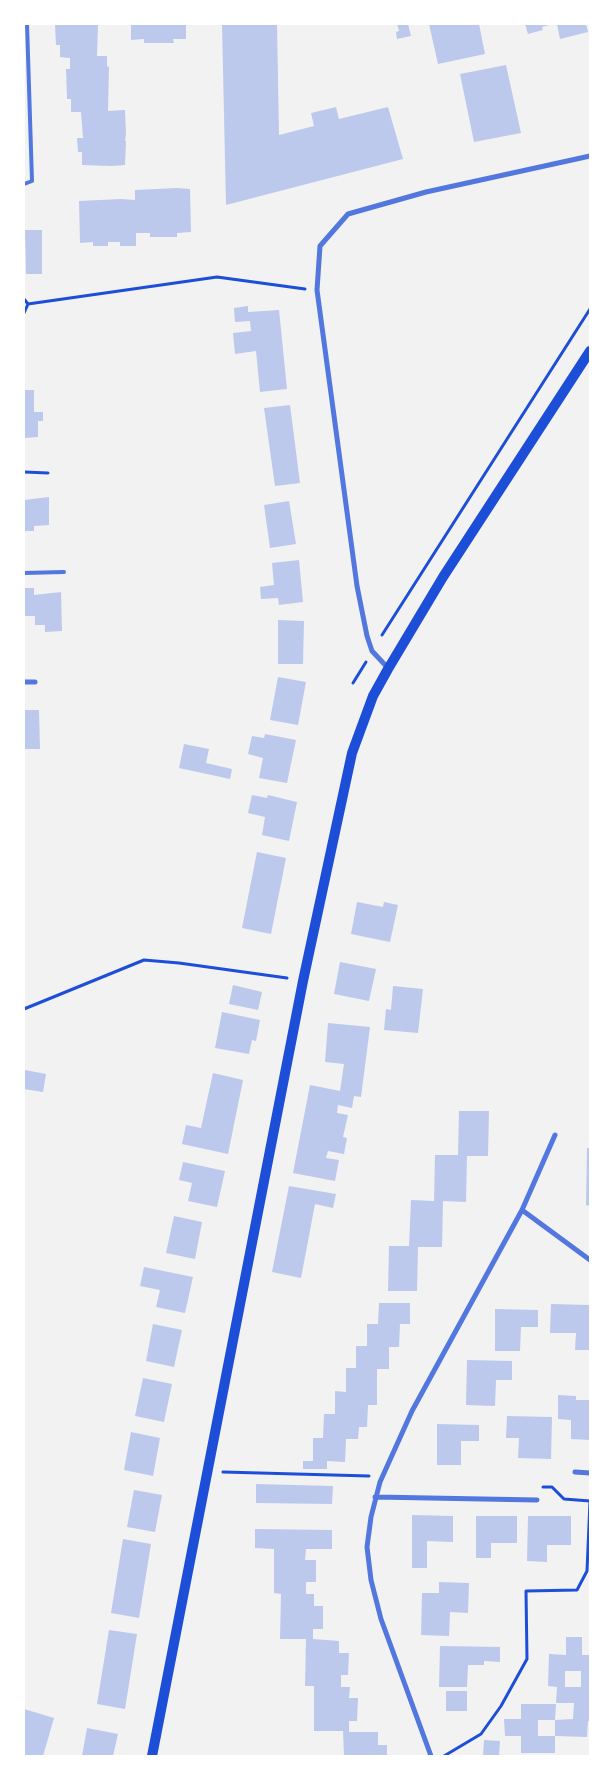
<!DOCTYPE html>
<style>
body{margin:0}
#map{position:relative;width:614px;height:1780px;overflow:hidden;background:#f2f2f2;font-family:Ubuntu,sans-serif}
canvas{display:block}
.frame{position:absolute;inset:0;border:25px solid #fff;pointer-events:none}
</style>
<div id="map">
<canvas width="614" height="1780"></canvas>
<div class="frame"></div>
</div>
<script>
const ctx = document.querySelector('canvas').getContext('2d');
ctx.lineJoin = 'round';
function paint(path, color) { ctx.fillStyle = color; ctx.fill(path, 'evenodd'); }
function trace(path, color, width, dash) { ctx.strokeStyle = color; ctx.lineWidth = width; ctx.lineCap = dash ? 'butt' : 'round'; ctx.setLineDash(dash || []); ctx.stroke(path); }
paint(new Path2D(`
 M 55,24 L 98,24 L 97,56 L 107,56 L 107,67 L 109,66 L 108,111 L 125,110 L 126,134 L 125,141 L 126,141 L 125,165 L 111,166 L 82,165 L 82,152 L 78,152 L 77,138 L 83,138 L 81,112 L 71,112 L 71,99 L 67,99 L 66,69 L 70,69 L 70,58 L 60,57 L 60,45 L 56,45 Z
 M 131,24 L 186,24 L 186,39 L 173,39 L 174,43 L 144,43 L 144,39 L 131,40 Z
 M 222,24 L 277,24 L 279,135 L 314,126 L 311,113 L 336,107 L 339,119 L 388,107 L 403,159 L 226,205 Z
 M 397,24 L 408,24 L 411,36 L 397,39 L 396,32 L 399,31 Z
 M 429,24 L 479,24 L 485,54 L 438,64 Z
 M 525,24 L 553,24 L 542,27 L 543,30 L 528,34 Z
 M 557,24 L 586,24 L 588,32 L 560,39 Z
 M 506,65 L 521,133 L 474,142 L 460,74 Z
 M 177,188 L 190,189 L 191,232 L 177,233 L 177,237 L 150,237 L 150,233 L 136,233 L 136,246 L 120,246 L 120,242 L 108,242 L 108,246 L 93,246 L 93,242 L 80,243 L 79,201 L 121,199 L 135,200 L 135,190 Z
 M 25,230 L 42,230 L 42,274 L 26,274 Z
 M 248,306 L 248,312 L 279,310 L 287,389 L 260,392 L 256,351 L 235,354 L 233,333 L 251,331 L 250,321 L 235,322 L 234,308 Z
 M 24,390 L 34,390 L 34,412 L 43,412 L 43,421 L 38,421 L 38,437 L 24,438 Z
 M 290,405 L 300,483 L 275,486 L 264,408 Z
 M 49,497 L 49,525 L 34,526 L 34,531 L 24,531 L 24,500 Z
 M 289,501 L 296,544 L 270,548 L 264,505 Z
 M 299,560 L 303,602 L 279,605 L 278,598 L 261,599 L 260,587 L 274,585 L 272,563 Z
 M 24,588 L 34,588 L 34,595 L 61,592 L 62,631 L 45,632 L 45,625 L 35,625 L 35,616 L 24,616 Z
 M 278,620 L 304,621 L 303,664 L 278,664 Z
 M 278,677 L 306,682 L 298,725 L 270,720 Z
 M 24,710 L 39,710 L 40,749 L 24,749 Z
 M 265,734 L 296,740 L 287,783 L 259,778 L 263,758 L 248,754 L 252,736 L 264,738 Z
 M 184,744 L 209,749 L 206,763 L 232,769 L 230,779 L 179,768 Z
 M 252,795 L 267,798 L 268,795 L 297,802 L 289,841 L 262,835 L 265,817 L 248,813 Z
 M 257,852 L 286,858 L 271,934 L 242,928 Z
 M 357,902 L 383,907 L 384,902 L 398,905 L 390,942 L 351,934 Z
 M 340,962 L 376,969 L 369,1001 L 334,994 Z
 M 233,985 L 262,992 L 258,1010 L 229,1004 Z
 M 393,986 L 423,989 L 418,1033 L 384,1030 L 386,1009 L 391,1010 Z
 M 222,1012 L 260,1020 L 256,1041 L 252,1040 L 249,1054 L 215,1048 Z
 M 328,1023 L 370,1027 L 361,1097 L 354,1096 L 352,1108 L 338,1105 L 337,1113 L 348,1115 L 343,1137 L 347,1138 L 344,1154 L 328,1151 L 326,1158 L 339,1160 L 335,1181 L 293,1173 L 310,1085 L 340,1091 L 344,1064 L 325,1062 Z
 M 25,1070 L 46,1074 L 43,1092 L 24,1089 Z
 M 213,1073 L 243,1080 L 228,1154 L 182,1144 L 186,1125 L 201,1128 Z
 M 459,1111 L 489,1111 L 488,1156 L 467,1156 L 466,1202 L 443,1201 L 442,1247 L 418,1247 L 417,1291 L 388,1291 L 389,1246 L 409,1246 L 411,1200 L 434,1201 L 435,1155 L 458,1155 Z
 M 587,1148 L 590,1148 L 590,1206 L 586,1205 Z
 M 183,1162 L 225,1171 L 217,1207 L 188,1201 L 192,1183 L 179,1180 Z
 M 289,1186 L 336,1194 L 333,1208 L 315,1204 L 301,1278 L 272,1272 Z
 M 174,1216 L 202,1222 L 195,1259 L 166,1253 Z
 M 144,1267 L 193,1277 L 185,1313 L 156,1307 L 160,1290 L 140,1286 Z
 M 379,1303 L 410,1303 L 410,1324 L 400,1324 L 399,1347 L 389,1347 L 389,1369 L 377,1369 L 377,1405 L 368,1405 L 367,1427 L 359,1427 L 358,1439 L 346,1439 L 345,1462 L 327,1461 L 327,1469 L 303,1469 L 303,1461 L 313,1461 L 313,1438 L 323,1438 L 324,1414 L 335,1414 L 335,1391 L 346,1392 L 346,1368 L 356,1368 L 356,1346 L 367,1346 L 367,1324 L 378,1324 Z
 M 551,1304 L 590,1305 L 590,1350 L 575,1350 L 576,1333 L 550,1333 Z
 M 495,1309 L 538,1310 L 538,1327 L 521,1327 L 520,1351 L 495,1351 Z
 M 153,1324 L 182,1330 L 174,1367 L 146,1361 Z
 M 467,1360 L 512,1361 L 512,1380 L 496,1380 L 495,1406 L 466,1405 Z
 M 143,1378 L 172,1384 L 164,1422 L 135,1416 Z
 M 558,1395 L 576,1396 L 576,1400 L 590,1400 L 590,1440 L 571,1439 L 571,1420 L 558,1419 Z
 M 507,1416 L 552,1417 L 551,1459 L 518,1458 L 519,1438 L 506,1438 Z
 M 437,1424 L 479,1425 L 479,1441 L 461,1441 L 461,1465 L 437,1465 Z
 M 131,1432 L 160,1438 L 153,1476 L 124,1470 Z
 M 256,1484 L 333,1486 L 332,1504 L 256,1503 Z
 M 134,1490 L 162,1495 L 155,1532 L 127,1527 Z
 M 412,1515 L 453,1516 L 453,1542 L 427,1541 L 427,1568 L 412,1568 Z
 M 476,1516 L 517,1516 L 517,1543 L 491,1543 L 491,1558 L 476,1558 Z
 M 528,1516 L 571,1516 L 571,1545 L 547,1545 L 547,1562 L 527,1561 Z
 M 255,1529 L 332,1530 L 332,1549 L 306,1549 L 305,1560 L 316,1560 L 316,1582 L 306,1582 L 306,1594 L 314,1594 L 314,1606 L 323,1606 L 323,1629 L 313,1629 L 313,1639 L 339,1641 L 339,1653 L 349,1653 L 348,1675 L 341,1675 L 341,1687 L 350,1687 L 349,1698 L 358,1698 L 357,1721 L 349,1721 L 349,1732 L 378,1732 L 378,1745 L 387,1745 L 387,1756 L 344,1756 L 343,1731 L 314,1731 L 314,1686 L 305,1686 L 306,1639 L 280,1639 L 281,1594 L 274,1593 L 274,1549 L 255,1548 Z
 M 123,1539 L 151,1544 L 139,1618 L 111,1613 Z
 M 439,1582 L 469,1583 L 468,1613 L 450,1612 L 449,1636 L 421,1635 L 422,1593 L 439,1593 Z
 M 109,1630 L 137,1634 L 125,1709 L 97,1704 Z
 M 566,1637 L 582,1637 L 582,1655 L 590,1655 L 589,1705 L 590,1705 L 590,1721 L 588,1721 L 587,1737 L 555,1736 L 555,1720 L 573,1719 L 574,1703 L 556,1703 L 557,1687 L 548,1686 L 549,1654 L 566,1655 ZM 565,1671 L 581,1671 L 581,1687 L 565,1687 Z
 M 440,1646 L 500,1647 L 500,1662 L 484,1661 L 484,1665 L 468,1665 L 467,1687 L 439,1687 Z
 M 446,1691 L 467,1691 L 467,1711 L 446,1711 Z
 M 521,1704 L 556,1704 L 555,1720 L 538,1720 L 538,1736 L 555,1736 L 555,1753 L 521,1753 L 521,1736 L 505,1736 L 504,1719 L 521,1719 Z
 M 24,1709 L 54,1718 L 43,1756 L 24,1756 Z
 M 87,1728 L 118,1734 L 113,1756 L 82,1756 Z
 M 484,1740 L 500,1741 L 499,1756 L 483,1756 Z`), '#bdc9ec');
trace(new Path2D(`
 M 24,299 L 28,304
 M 28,304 L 217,277 L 305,289
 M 24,313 L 28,304
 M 24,472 L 48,473
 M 382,635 L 590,309
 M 353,683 L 366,662
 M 24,1009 L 144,960 L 179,963 L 287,978
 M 223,1472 L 369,1476
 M 543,1487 L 552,1487 L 564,1499 L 590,1501
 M 444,1756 L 481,1734 L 501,1706 L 527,1659 L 526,1591 L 577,1590 L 587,1571 L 590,1501`), '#1d4ed8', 3);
trace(new Path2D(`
 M 24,184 L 32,181 L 27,24
 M 24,573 L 64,572`), '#5277de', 4);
trace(new Path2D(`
 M 388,668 L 372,651 L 367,636 L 357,586 L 317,290 L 320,246 L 348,214 L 426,192 L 590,156
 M 24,682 L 35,682
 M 522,1210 L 590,1260
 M 575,1472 L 590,1473
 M 375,1497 L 537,1500
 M 431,1756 L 381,1619 L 371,1580 L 367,1547 L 371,1517 L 380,1482 L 412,1411 L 522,1210 L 555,1135`), '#5277de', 5);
trace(new Path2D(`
 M 152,1756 L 303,981 L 352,753 L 373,696 L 388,669 L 443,577 L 590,351`), '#1d4ed8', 10);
</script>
